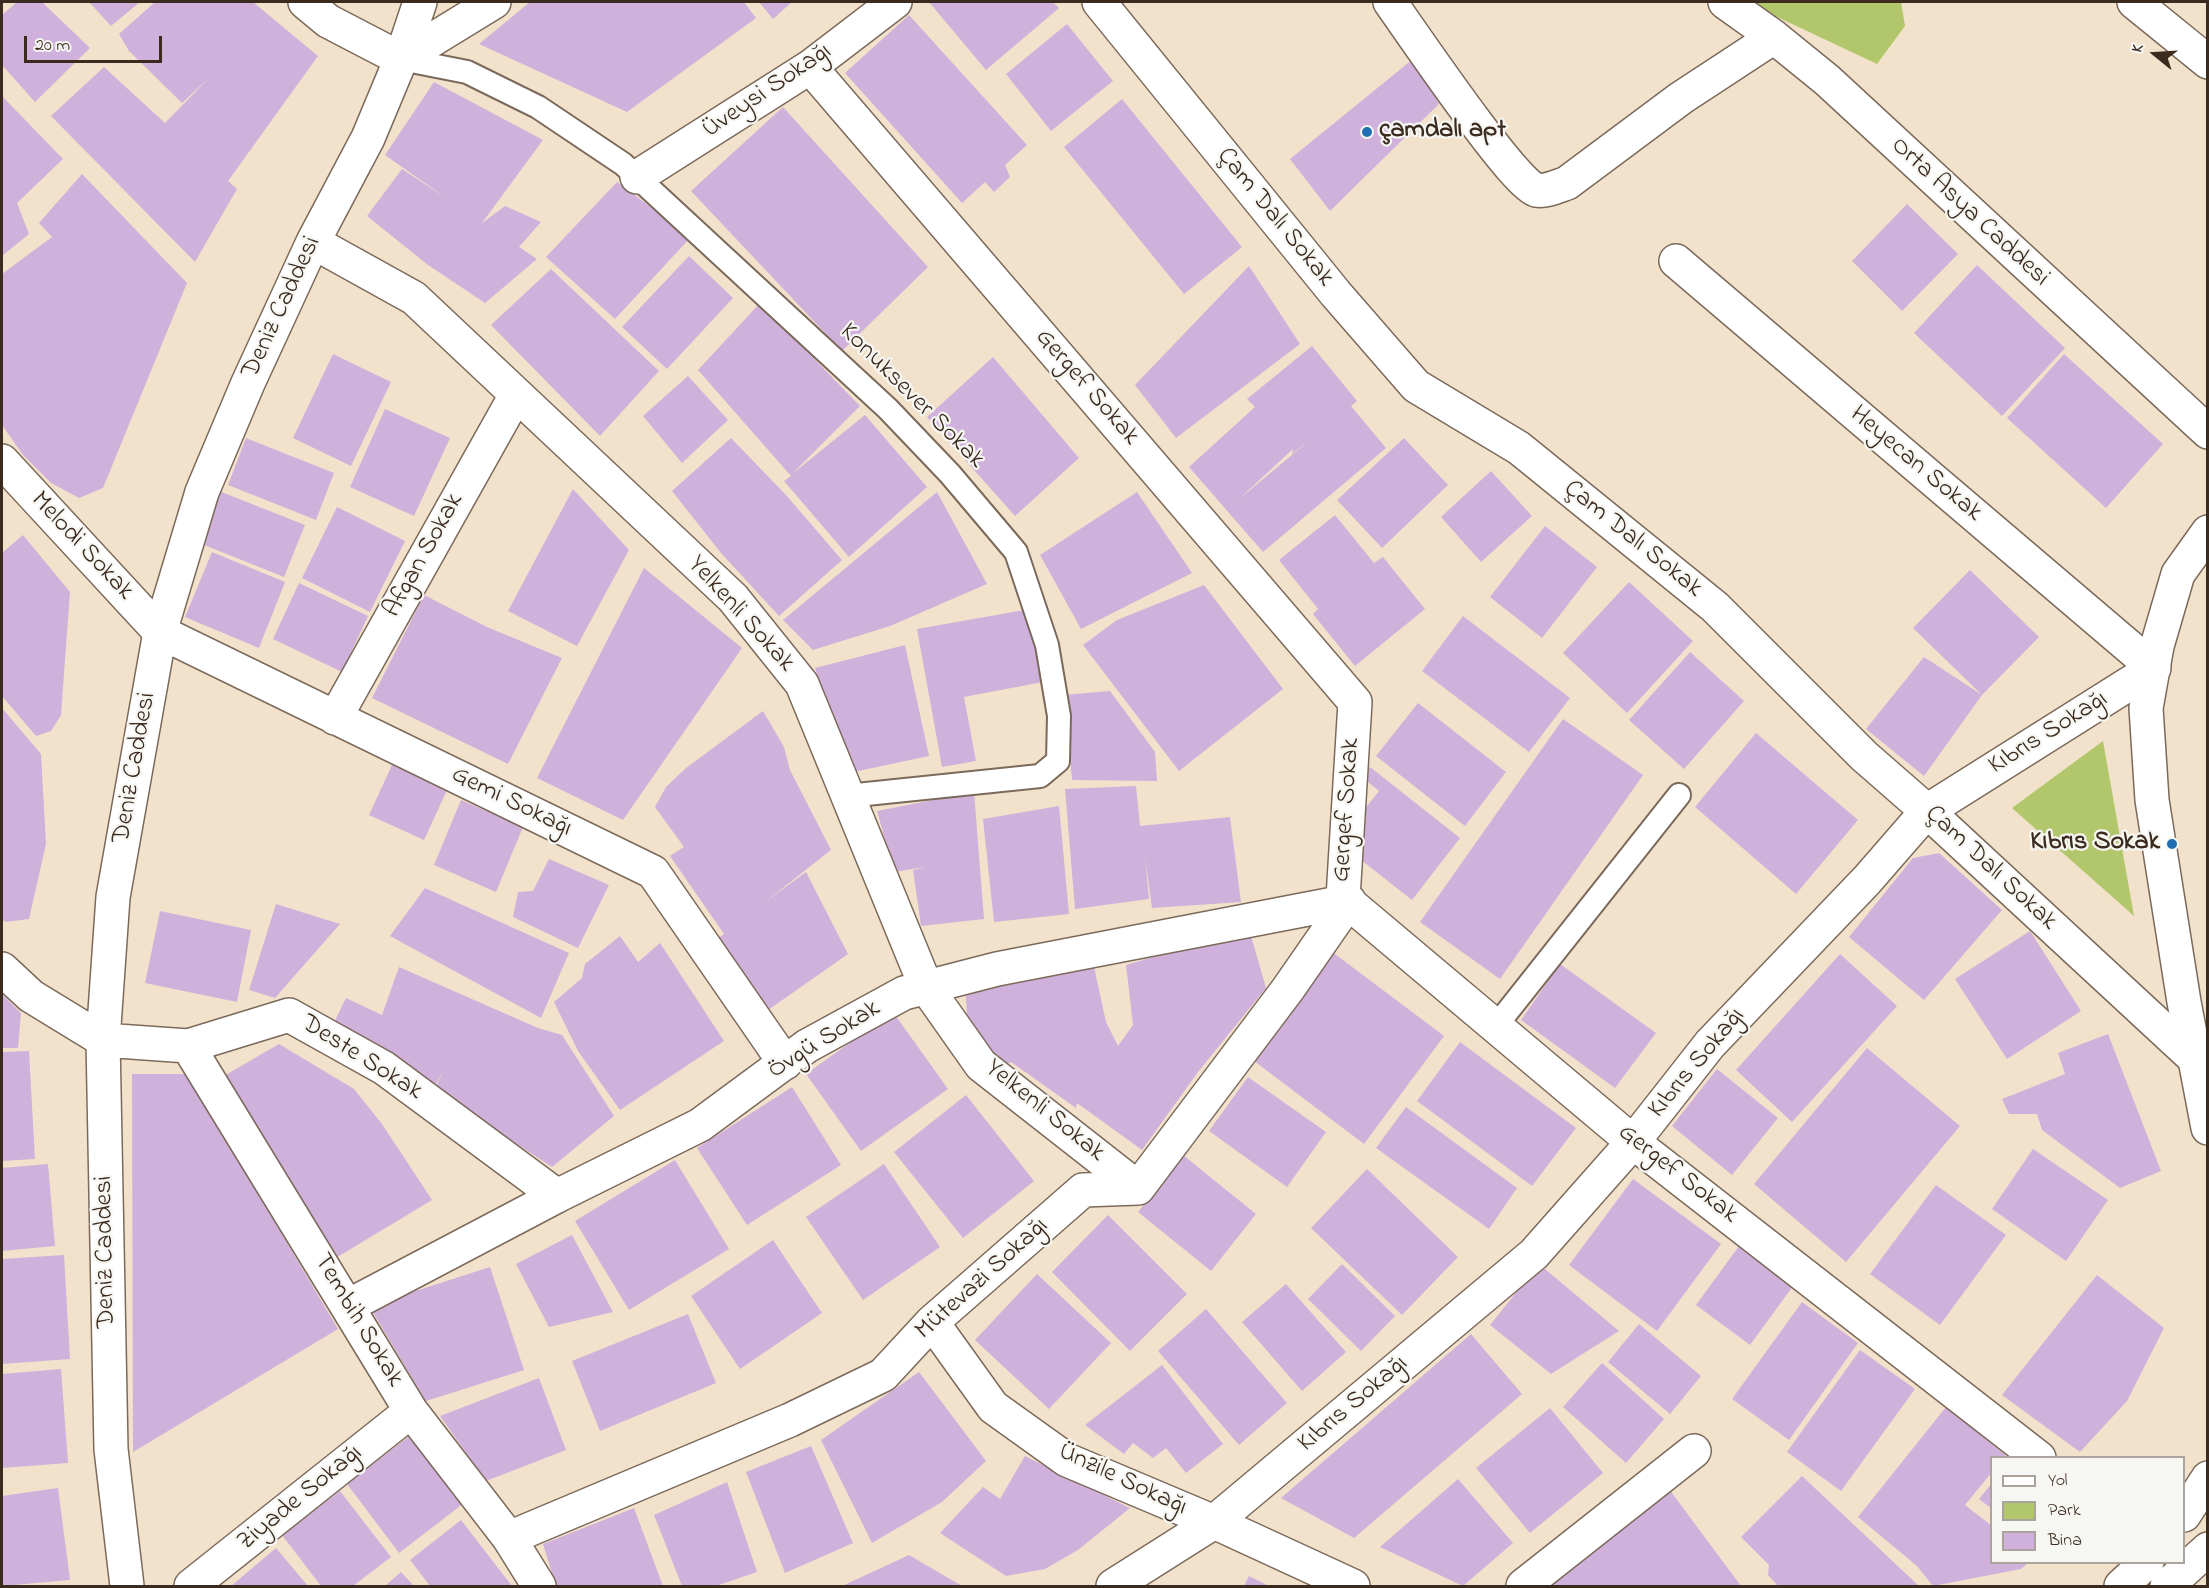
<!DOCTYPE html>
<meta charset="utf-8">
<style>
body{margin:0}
#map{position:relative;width:2209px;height:1588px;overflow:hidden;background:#f3e2cb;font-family:"Indie Flower",sans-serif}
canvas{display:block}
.frame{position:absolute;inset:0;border:3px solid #3b2a1e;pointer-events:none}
.legend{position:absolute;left:1990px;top:1456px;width:195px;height:108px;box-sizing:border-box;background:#f6f6f2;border:2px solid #aba49d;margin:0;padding:8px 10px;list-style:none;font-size:18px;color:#3b2a1e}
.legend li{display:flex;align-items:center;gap:12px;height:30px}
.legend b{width:30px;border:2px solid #aba49d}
.north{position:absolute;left:2125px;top:24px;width:60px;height:60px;-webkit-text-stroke:4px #f6f6f2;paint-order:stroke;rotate:288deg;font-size:16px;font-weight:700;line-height:24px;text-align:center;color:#3b2a1e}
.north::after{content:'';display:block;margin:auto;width:21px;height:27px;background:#3b2a1e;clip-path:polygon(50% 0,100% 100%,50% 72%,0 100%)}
.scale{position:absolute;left:24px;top:36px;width:138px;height:27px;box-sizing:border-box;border:3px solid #3b2a1e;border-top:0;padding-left:8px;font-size:18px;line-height:21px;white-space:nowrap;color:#3b2a1e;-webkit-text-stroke:4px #f6f6f2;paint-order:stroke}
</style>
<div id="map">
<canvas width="2209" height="1588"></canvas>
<div class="frame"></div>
<ul class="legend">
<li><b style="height:8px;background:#fff"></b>Yol</li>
<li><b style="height:16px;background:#b2c76b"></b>Park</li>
<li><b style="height:16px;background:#d0b1dc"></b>Bina</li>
</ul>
<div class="north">K</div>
<div class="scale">20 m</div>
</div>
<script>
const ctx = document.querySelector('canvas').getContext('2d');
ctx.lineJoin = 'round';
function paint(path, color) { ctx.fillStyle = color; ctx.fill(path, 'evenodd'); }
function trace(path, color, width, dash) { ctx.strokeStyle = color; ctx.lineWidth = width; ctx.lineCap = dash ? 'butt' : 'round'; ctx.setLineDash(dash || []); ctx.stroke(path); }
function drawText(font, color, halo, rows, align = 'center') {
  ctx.font = font + ' "Indie Flower",sans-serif'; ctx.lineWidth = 4.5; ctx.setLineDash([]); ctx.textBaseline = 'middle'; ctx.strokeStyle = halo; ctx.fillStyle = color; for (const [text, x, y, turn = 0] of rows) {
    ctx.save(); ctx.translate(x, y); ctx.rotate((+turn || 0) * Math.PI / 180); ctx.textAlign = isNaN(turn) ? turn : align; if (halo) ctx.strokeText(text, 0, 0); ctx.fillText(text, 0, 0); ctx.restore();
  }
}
paint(new Path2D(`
 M 1756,2 L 1901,2 L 1905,26 L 1877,64 L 1773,15 Z
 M 2103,741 L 2134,916 L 2012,808 Z`), '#b2c76b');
paint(new Path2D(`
 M 17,2 L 42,2 L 90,48 L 35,102 L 2,65 L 2,15 Z
 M 89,2 L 140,2 L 111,26 Z
 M 155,2 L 253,2 L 318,56 L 228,181 L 237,189 L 195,262 L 51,116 L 104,67 L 165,123 L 208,79 L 182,103 L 129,51 L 119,34 Z
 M 530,2 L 744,2 L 756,18 L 627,112 L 479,44 Z
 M 759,2 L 792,2 L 773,19 Z
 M 929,2 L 1053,2 L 1059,8 L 986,70 Z
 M 909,15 L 1027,145 L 1005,165 L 1010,177 L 994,192 L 985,182 L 962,203 L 845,73 Z
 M 1067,24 L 1113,81 L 1051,131 L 1006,74 Z
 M 1413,59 L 1439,104 L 1330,211 L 1290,159 Z
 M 434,82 L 543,140 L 482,223 L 505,206 L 541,222 L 519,247 L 537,259 L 485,303 L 428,265 L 367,216 L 402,169 L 446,198 L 385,155 Z
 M 2,96 L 63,159 L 17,203 L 29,234 L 2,256 Z
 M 1122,99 L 1242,247 L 1184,294 L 1064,147 Z
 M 783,107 L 928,267 L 842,351 L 691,191 Z
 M 82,174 L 187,283 L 103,488 L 79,498 L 51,483 L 23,455 L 2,425 L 2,274 L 52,237 L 39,223 Z
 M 617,182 L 691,237 L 615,319 L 546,257 Z
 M 1907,204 L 1958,254 L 1902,311 L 1852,261 Z
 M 689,256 L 733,298 L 667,369 L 622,327 Z
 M 1977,265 L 2065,348 L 2002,416 L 1914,333 Z
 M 1249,266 L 1300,344 L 1176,438 L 1135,385 Z
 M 551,269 L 659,371 L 600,436 L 491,325 Z
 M 760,303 L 860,406 L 792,474 L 865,415 L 927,487 L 849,557 L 784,481 L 791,476 L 698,370 Z
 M 1312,346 L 1357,401 L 1351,406 L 1386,448 L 1263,552 L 1189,467 L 1255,407 L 1247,399 ZM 1311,439 L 1238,500 L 1293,449 L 1292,454 Z
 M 333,354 L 391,382 L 351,466 L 293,438 Z
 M 2064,354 L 2163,444 L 2106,508 L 2007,418 Z
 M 993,357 L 1079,458 L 1015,516 L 927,417 Z
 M 688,376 L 728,420 L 682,463 L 643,416 Z
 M 385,409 L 450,438 L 414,516 L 350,487 Z
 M 246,438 L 334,473 L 316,520 L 228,485 Z
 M 731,438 L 786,495 L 842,560 L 779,616 L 721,553 L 672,491 Z
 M 1404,438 L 1448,485 L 1382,548 L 1337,500 Z
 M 1491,471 L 1532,516 L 1481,562 L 1441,517 Z
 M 214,489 L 305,525 L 284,577 L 194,541 Z
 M 573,489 L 629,550 L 577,646 L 508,611 Z
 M 937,492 L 987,584 L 890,626 L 813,650 L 783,620 Z
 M 1137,492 L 1192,573 L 1081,629 L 1040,555 Z
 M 337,507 L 405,541 L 370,612 L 302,578 Z
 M 1335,515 L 1374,563 L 1383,557 L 1425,609 L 1355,666 L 1313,614 L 1318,609 L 1279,560 Z
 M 1545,526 L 1597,567 L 1542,638 L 1490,597 Z
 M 23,535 L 70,592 L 61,715 L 51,731 L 36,736 L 2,696 L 2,553 Z
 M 212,552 L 285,582 L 259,648 L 185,617 Z
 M 644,568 L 742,648 L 623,820 L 537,778 Z
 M 1970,570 L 2039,637 L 1982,695 L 1913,628 Z
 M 1629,582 L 1693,641 L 1627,713 L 1563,653 Z
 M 299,583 L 368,616 L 342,672 L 273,639 Z
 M 1204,585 L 1283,689 L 1179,771 L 1083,645 L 1117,620 Z
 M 424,595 L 487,627 L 562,658 L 508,764 L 372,698 Z
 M 1030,609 L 1043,682 L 964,697 L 976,761 L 942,767 L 917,629 Z
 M 1463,616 L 1570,698 L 1529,752 L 1422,671 Z
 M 905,645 L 929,756 L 849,773 L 815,668 Z
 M 1690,652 L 1744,701 L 1684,769 L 1629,720 Z
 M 1924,657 L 1982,695 L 1924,776 L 1866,729 Z
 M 1110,691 L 1155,752 L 1157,781 L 1072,780 L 1064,695 Z
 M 1418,703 L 1506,772 L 1465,826 L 1376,756 Z
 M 2,708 L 41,754 L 46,844 L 29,919 L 6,922 L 2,920 Z
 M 763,711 L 784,747 L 790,770 L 831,850 L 765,902 L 806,872 L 848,954 L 761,1015 L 712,943 L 724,934 L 670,856 L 684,847 L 655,807 L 666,787 L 686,768 Z
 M 1563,719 L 1643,775 L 1500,979 L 1420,922 Z
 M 1756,733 L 1858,820 L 1796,894 L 1695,807 Z
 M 392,765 L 447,790 L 424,840 L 369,815 Z
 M 1370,767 L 1460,838 L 1412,900 L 1351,852 L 1356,820 L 1379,791 L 1362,777 Z
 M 1136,786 L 1140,826 L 1230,817 L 1241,902 L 1152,908 L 1145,857 L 1149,899 L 1075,909 L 1065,789 Z
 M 974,792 L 984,919 L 921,926 L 913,870 L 925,867 L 894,872 L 877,811 Z
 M 461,800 L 523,827 L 496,892 L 434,865 Z
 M 1059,806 L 1069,914 L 994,922 L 983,819 Z
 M 1939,853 L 2002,910 L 1924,1000 L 1849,937 L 1913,858 Z
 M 549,859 L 609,885 L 578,948 L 513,917 L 518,892 L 533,891 Z
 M 425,888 L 569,953 L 541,1018 L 390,936 Z
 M 276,904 L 340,924 L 275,998 L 249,990 Z
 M 160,911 L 251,930 L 237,1002 L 145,983 Z
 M 1249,929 L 1266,988 L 1198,1072 L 1142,1150 L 1077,1103 L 1076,1108 L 1011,1062 L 993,1069 L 967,1015 L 965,982 L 1093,962 L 1106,1022 L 1118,1046 L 1133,1025 L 1126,965 Z
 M 2030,931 L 2081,1011 L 2007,1059 L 1955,979 Z
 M 620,936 L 638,962 L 660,943 L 724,1041 L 620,1110 L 578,1051 L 554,1002 L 582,978 L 585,964 Z
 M 1331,951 L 1444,1036 L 1364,1144 L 1250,1058 Z
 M 1840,954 L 1897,1006 L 1792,1122 L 1736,1070 Z
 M 1560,964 L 1656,1033 L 1615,1088 L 1521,1020 Z
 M 399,967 L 538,1028 L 562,1035 L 614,1116 L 552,1167 L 488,1125 L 431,1098 L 443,1071 L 435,1086 L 329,1033 L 346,998 L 382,1015 Z
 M 2,994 L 21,1013 L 18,1048 L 2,1048 Z
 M 893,1012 L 948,1089 L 861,1151 L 806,1074 Z
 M 2108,1034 L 2161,1171 L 2120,1188 L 2042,1130 L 2037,1114 L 2009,1114 L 2002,1099 L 2065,1074 L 2058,1053 Z
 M 1460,1042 L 1576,1128 L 1532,1186 L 1417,1101 Z
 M 279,1044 L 354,1089 L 382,1124 L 432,1200 L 324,1265 L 217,1080 Z
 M 1867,1048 L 1960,1126 L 1846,1262 L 1754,1184 Z
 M 29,1051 L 35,1159 L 2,1161 L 2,1052 Z
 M 1717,1069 L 1778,1118 L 1732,1175 L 1672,1126 Z
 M 132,1074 L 187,1074 L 338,1329 L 133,1452 Z
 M 1248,1077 L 1326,1132 L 1287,1187 L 1209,1131 Z
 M 792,1087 L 841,1165 L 747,1225 L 697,1148 Z
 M 966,1095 L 1034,1181 L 963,1238 L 894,1152 Z
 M 1406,1107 L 1517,1188 L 1489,1229 L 1376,1148 Z
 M 2033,1149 L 2108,1200 L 2066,1261 L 1992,1209 Z
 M 1183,1155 L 1256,1214 L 1211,1271 L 1138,1212 Z
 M 675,1160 L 729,1249 L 629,1310 L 575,1221 Z
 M 48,1164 L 55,1246 L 2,1251 L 2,1168 Z
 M 884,1164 L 940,1247 L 863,1300 L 806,1217 Z
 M 1367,1169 L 1458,1257 L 1402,1315 L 1311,1228 Z
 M 1633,1179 L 1721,1244 L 1657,1331 L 1569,1265 Z
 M 1936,1185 L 2006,1235 L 1940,1325 L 1870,1274 Z
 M 1108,1215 L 1187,1294 L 1130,1351 L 1052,1272 Z
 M 572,1235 L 613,1312 L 549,1327 L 516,1264 Z
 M 773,1240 L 822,1313 L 740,1369 L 691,1296 Z
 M 1742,1242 L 1796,1282 L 1750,1345 L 1696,1305 Z
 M 64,1255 L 70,1359 L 2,1364 L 2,1259 Z
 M 1342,1264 L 1395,1316 L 1361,1351 L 1308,1299 Z
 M 1539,1264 L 1619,1331 L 1551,1374 L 1490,1325 Z
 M 490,1267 L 524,1370 L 426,1401 L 369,1306 Z
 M 1037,1274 L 1111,1343 L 1049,1409 L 975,1340 Z
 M 2097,1275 L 2164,1328 L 2127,1401 L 2080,1452 L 2002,1395 Z
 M 1286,1284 L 1346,1352 L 1302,1391 L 1242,1322 Z
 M 1802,1302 L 1858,1343 L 1789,1440 L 1732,1399 Z
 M 1206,1309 L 1287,1403 L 1239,1445 L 1158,1351 Z
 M 688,1314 L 716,1383 L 600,1431 L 572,1361 Z
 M 1639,1324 L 1701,1376 L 1670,1414 L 1608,1362 Z
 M 1471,1334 L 1522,1394 L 1354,1538 L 1281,1498 Z
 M 1860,1350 L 1915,1389 L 1841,1491 L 1787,1452 Z
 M 1602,1363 L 1664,1419 L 1626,1463 L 1563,1407 Z
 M 1162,1365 L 1223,1444 L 1186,1473 L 1166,1448 L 1153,1458 L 1133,1443 L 1124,1454 L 1085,1425 Z
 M 61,1369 L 68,1463 L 2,1468 L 2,1374 Z
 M 919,1372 L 986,1461 L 942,1502 L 872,1543 L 821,1440 Z
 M 539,1378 L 566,1450 L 486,1481 L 440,1416 Z
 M 1946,1407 L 2005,1455 L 2003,1458 L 1992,1458 L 1992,1472 L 1965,1505 L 1992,1526 L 1992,1562 L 2028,1563 L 2021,1569 L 1933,1586 L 1917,1566 L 1858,1517 Z
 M 1550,1408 L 1603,1473 L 1530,1533 L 1476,1468 Z
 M 412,1434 L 464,1503 L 399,1553 L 347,1484 Z
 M 811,1446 L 853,1543 L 785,1573 L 746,1472 Z
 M 1025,1456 L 1130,1508 L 1078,1550 L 1045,1569 L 1006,1576 L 940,1533 L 983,1487 L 1000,1499 Z
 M 1802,1476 L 1919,1586 L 1778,1586 L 1768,1575 L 1769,1565 L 1741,1537 Z
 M 1458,1479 L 1513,1543 L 1463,1586 L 1380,1547 Z
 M 727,1482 L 757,1572 L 716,1586 L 682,1586 L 654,1515 Z
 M 1992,1483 L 1992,1509 L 1979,1499 Z
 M 58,1488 L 70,1580 L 2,1586 L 2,1496 Z
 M 1669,1489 L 1741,1586 L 1539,1586 Z
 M 340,1491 L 391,1557 L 353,1586 L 321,1586 L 282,1535 Z
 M 634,1508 L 663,1586 L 556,1586 L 543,1544 Z
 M 461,1520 L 512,1586 L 430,1586 L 410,1560 Z
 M 276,1548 L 308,1586 L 231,1586 Z
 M 909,1555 L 962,1586 L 842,1586 Z
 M 401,1572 L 414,1586 L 385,1586 Z
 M 1249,1576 L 1269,1586 L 1244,1586 Z`), '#d0b1dc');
const lane = new Path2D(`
 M 401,59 L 467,72 L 538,107 L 623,164 L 888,409 L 950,474 L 1016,552 L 1047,645 L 1059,716 L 1058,761 L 1040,776 L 847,796
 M 1496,1026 L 1679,795`);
const street = new Path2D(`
 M 305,2 L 328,21 L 401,59 L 494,2
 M 1099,2 L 1336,294 L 1416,386 L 1519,448 L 1715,607 L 1864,756 L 1927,811 L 2194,1058
 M 1390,2 C 1410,30 1514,184 1536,190 C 1546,192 1558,186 1567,183 L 1681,98 L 1774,37
 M 1725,2 L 1774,37 L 1827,80 L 2208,432
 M 2134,2 L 2208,62
 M 810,67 L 1355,702 L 1343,898 L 1633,1142 L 2039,1458
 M 637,177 L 810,67 L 895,2
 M 313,242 L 414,298 L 733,598 L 802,684 L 926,987 L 981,1065 L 1138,1188
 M 2,461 L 160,632 L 653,872 L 785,1063
 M 335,718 L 516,395
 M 2,969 L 31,996 L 103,1040 L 188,1046 L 289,1015 L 384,1068 L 557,1196
 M 188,1046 L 411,1411 L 509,1538 L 539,1586
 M 348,1306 L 557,1196 L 700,1125 L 807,1046 L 904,993 L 997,969 L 1349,901
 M 932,1322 L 993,1407 L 1067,1460 L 1214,1522 L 1353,1586
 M 509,1538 L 790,1420 L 883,1375 L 932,1322 L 1083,1190 L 1138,1188 L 1288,989 L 1349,901
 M 127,1586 L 111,1449 L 103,1040 L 113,897 L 160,632 L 202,492 L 248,383 L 313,242 L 368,138 L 401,59 L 420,2
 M 191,1586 L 411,1411
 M 1113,1586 L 1214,1522 L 1534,1254 L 1633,1142 L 1710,1044 L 1867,880 L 1927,811 L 2154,668 L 1676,261
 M 1523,1586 L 1694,1451`);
const secondary = new Path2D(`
 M 2208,532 L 2178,574 L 2157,646 L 2146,708 L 2152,800 L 2184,1002 L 2208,1128`);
const primary = new Path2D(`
 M 2184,1515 L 2208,1478
 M 2121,1586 L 2147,1562
 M 2167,1586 L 2208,1549`);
trace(lane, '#7b6a5b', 26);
trace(street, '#7b6a5b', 36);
trace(secondary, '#7b6a5b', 36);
trace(primary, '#7b6a5b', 36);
trace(lane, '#fff', 22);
trace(street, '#fff', 33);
trace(secondary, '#fff', 33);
trace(primary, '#fff', 33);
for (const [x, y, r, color] of [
 [1367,132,6,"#1f6fb2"],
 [2172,844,6,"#1f6fb2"]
]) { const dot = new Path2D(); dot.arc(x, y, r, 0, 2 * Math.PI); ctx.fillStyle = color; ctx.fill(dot); trace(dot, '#f6f6f2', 2); }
drawText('26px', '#3b2a1e', '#f6f6f2', [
 ["Üveysi Sokağı",768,92,-34],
 ["Orta Asya Caddesi",1969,213,43],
 ["Çam Dalı Sokak",1274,218,51],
 ["Deniz Caddesi",283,308,-65],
 ["Gergef Sokak",1086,388,49],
 ["Konuksever Sokak",911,397,45],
 ["Heyecan Sokak",1915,465,40],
 ["Çam Dalı Sokak",1632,540,39],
 ["Melodi Sokak",81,547,47],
 ["Afgan Sokak",425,556,-61],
 ["Yelkenli Sokak",740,615,48],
 ["Kıbrıs Sokağı",2049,734,-32],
 ["Deniz Caddesi",136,768,-80],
 ["Gemi Sokağı",511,803,26],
 ["Gergef Sokak",1348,810,-86],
 ["Çam Dalı Sokak",1990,869,43],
 ["Övgü Sokak",825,1041,-32],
 ["Deste Sokak",361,1059,32],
 ["Kıbrıs Sokağı",1698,1064,-50],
 ["Yelkenli Sokak",1044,1112,39],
 ["Gergef Sokak",1677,1175,38],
 ["Deniz Caddesi",107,1252,-91],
 ["Mütevazi Sokağı",983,1280,-42],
 ["Tembih Sokak",357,1321,59],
 ["Kıbrıs Sokağı",1354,1405,-40],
 ["Ünzile Sokağı",1122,1481,25],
 ["Ziyade Sokağı",301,1499,-39]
]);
drawText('bold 26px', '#3b2a1e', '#f6f6f2', [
 ["çamdalı apt",1379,132],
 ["Kıbrıs Sokak",2160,844,"right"]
], 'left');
</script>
